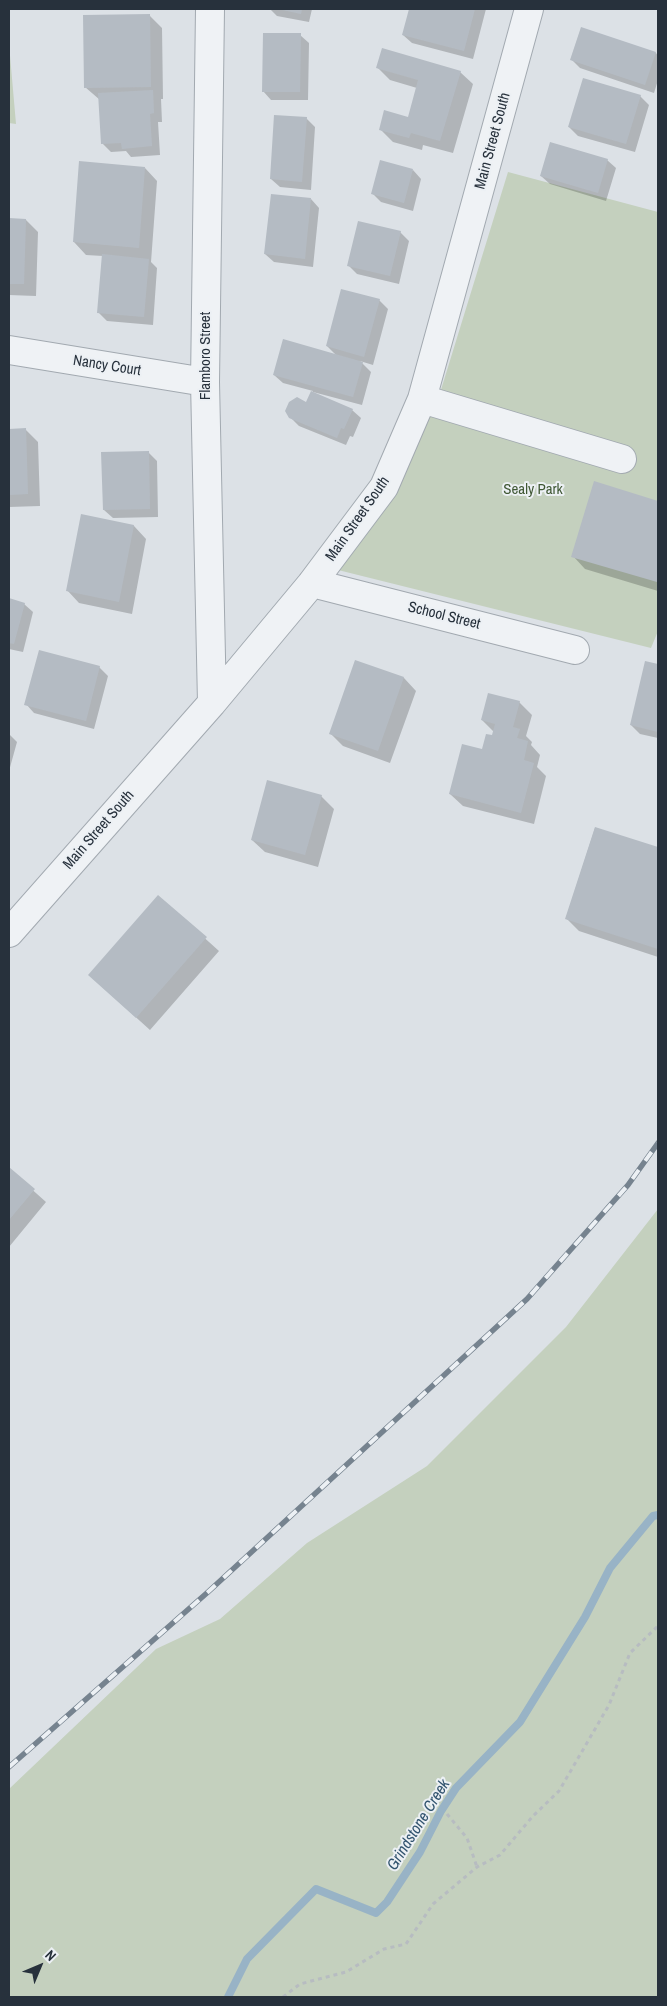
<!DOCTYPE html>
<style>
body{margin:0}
#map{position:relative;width:667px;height:2006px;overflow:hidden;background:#dce1e6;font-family:"Archivo Narrow",sans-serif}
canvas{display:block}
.frame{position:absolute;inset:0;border:10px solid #27313c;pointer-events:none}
.north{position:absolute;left:15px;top:1941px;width:50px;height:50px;-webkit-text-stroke:4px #ecf0f4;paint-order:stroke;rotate:45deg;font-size:14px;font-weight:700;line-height:20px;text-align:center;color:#27313c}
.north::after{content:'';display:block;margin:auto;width:18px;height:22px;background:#27313c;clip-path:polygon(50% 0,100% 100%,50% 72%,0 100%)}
</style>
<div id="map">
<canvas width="667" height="2006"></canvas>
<div class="frame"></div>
<div class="north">N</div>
</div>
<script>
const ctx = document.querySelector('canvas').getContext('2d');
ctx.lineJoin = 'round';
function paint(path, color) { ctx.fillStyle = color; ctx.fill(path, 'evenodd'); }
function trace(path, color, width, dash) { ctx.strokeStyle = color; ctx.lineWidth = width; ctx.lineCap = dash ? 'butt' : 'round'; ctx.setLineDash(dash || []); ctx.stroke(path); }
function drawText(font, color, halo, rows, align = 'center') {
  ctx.font = font + ' "Archivo Narrow",sans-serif'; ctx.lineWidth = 4; ctx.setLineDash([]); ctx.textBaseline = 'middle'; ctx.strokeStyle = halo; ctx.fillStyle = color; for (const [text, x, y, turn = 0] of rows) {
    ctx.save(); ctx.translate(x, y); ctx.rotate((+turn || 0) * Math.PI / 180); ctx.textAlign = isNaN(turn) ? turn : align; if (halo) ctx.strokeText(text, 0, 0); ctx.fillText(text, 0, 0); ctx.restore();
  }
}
paint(new Path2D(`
 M 9,44 L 16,124 L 9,123 Z
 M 508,172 L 658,212 L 658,631 L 651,648 L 338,570 L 397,492 L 440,393 Z
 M 658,1209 L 658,1997 L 9,1997 L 9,1789 L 156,1649 L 220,1619 L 307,1543 L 427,1466 L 566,1327 Z`), '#c4d0be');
paint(new Path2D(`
 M 270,9 L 312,9 L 309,22 L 277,16 Z
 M 410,9 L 486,9 L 473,59 L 412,43 L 403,35 Z
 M 150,16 L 162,28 L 163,99 L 161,99 L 162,122 L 158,122 L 160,155 L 131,157 L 126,151 L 111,152 L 102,143 L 100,100 L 85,87 Z
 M 300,35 L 309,43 L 308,100 L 271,100 L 263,91 Z
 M 656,53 L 658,56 L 658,80 L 654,93 L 580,68 L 572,60 Z
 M 377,67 L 460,72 L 473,84 L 453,153 L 423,145 L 422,150 L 393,142 L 380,129 L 409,118 L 417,88 L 390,80 Z
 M 640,96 L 649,105 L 635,152 L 578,136 L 569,127 Z
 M 306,118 L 315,127 L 311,190 L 280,187 L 271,179 Z
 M 607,160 L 616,168 L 606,201 L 550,184 L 541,176 Z
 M 145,168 L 157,181 L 151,262 L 157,268 L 153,325 L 107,321 L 98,312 L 103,256 L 86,255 L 74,242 Z
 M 413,170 L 421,179 L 413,211 L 381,202 L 373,194 Z
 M 311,199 L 319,208 L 313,267 L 274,262 L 265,254 Z
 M 9,219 L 26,220 L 38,232 L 36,296 L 9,295 Z
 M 400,232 L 409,241 L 399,284 L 357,274 L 349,266 Z
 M 379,300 L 388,309 L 373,365 L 360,361 L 371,372 L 362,405 L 313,392 L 313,393 L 352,410 L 361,418 L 353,437 L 350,436 L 346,445 L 299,426 L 290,417 L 306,404 L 313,391 L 283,383 L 274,375 L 337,356 L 327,346 Z
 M 25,429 L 38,442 L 40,506 L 9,507 L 9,430 Z
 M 148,452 L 157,461 L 158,517 L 113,518 L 104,510 Z
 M 595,483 L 658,502 L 658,591 L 585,569 L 573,556 Z
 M 82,516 L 134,526 L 146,539 L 132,614 L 79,603 L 67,590 Z
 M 9,600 L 24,604 L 33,612 L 23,652 L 9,649 Z
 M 356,661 L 404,678 L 416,691 L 390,763 L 343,746 L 330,733 Z
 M 646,662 L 658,665 L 658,738 L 640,734 L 631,725 Z
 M 99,667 L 108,676 L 94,729 L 34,713 L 26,704 Z
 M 519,702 L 532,715 L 526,736 L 532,742 L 531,745 L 540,755 L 537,767 L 546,776 L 534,824 L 463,806 L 450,794 L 493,737 L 494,732 L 482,720 Z
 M 9,734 L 17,742 L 9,771 Z
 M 321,796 L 334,809 L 318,867 L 265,852 L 252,840 Z
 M 595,828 L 658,849 L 658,957 L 579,931 L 566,918 Z
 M 159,897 L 219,951 L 150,1030 L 89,975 Z
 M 9,1169 L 46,1202 L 9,1247 Z`), '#0003');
trace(new Path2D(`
 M 228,1997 L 247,1959 L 316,1889 L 376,1913 L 387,1902 L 420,1852 L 441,1811 L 456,1788 L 520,1722 L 585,1617 L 610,1568 L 653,1516 L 658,1515`), '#98b3c6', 8);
paint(new Path2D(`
 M 278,9 L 302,9 L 301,14 Z
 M 409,9 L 475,9 L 464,51 L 402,35 Z
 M 150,14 L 151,87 L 84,88 L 83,15 Z
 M 581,27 L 656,52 L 645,85 L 570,60 Z
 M 263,33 L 301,33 L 300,92 L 262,92 Z
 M 382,48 L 461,71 L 440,141 L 411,133 L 409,138 L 379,130 L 384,110 L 408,117 L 418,80 L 376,68 Z
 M 583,78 L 641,95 L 626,144 L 568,127 Z
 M 153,90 L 154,113 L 150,114 L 152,146 L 122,149 L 121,143 L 101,144 L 98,93 Z
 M 274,115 L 307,117 L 302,182 L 270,179 Z
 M 550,142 L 608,159 L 598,193 L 540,176 Z
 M 380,160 L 413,169 L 404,203 L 371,194 Z
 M 79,161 L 145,167 L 139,248 L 73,242 Z
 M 271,194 L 311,198 L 305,259 L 264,254 Z
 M 9,218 L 26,219 L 24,284 L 9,284 Z
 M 358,221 L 401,231 L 390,276 L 347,266 Z
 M 102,254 L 149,259 L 144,317 L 97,313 Z
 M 341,289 L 380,299 L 364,357 L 326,346 Z
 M 283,339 L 363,362 L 353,397 L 273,375 Z
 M 311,391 L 353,409 L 344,429 L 341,428 L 337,438 L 289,418 L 285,411 L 289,402 L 297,397 L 306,402 Z
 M 26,428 L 28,494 L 9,495 L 9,429 Z
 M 149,451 L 150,509 L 103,510 L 101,452 Z
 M 594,481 L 658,501 L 658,577 L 657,582 L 571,557 Z
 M 81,514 L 134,525 L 119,602 L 66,591 Z
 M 9,598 L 25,603 L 14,644 L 9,643 Z
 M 39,650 L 100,666 L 86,721 L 24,705 Z
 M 355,660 L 404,677 L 378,751 L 329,734 Z
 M 645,661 L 658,664 L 658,732 L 630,725 Z
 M 488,693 L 520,701 L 513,727 L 520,729 L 517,738 L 528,741 L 524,760 L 534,763 L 521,813 L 449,794 L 462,744 L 482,749 L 486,734 L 492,735 L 495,724 L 481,720 Z
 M 267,780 L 322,795 L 305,855 L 251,840 Z
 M 595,827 L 658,847 L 658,949 L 565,919 Z
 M 158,895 L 207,937 L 136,1018 L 88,975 Z
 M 9,1167 L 35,1189 L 9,1220 Z`), '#b4bbc3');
const minor = new Path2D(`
 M 210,9 L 205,382 L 212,703
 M 9,350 L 205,382
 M 422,399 L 622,459
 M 312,583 L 575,650
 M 9,933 L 212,703 L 312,583 L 384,487 L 422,399 L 529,9`);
trace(minor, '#a2a9b0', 30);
trace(new Path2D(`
 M 447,1814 L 467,1838 L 477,1867
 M 283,1997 L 300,1984 L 346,1972 L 384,1949 L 406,1944 L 433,1904 L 477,1867 L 500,1855 L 533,1816 L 559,1791 L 609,1705 L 630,1653 L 658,1626`), '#b7bcc1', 3, [4, 4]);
trace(minor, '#eff2f5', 28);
const rail = new Path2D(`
 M 9,1767 L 208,1592 L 527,1299 L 628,1185 L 658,1143`);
trace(rail, '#76838f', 5.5);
trace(rail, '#ecf0f4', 4, [11]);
drawText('15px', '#27313c', '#ecf0f4', [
 ["Main Street South",493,141,-75],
 ["Flamboro Street",206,356,-90],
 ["Nancy Court",107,366,9],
 ["Main Street South",358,519,-55],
 ["School Street",444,616,14],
 ["Main Street South",99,830,-49]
]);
drawText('15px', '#3f5734', '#ecf0f4', [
 ["Sealy Park",533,490]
]);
drawText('italic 16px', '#32546f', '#ecf0f4', [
 ["Grindstone Creek",419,1825,-58]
]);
</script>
